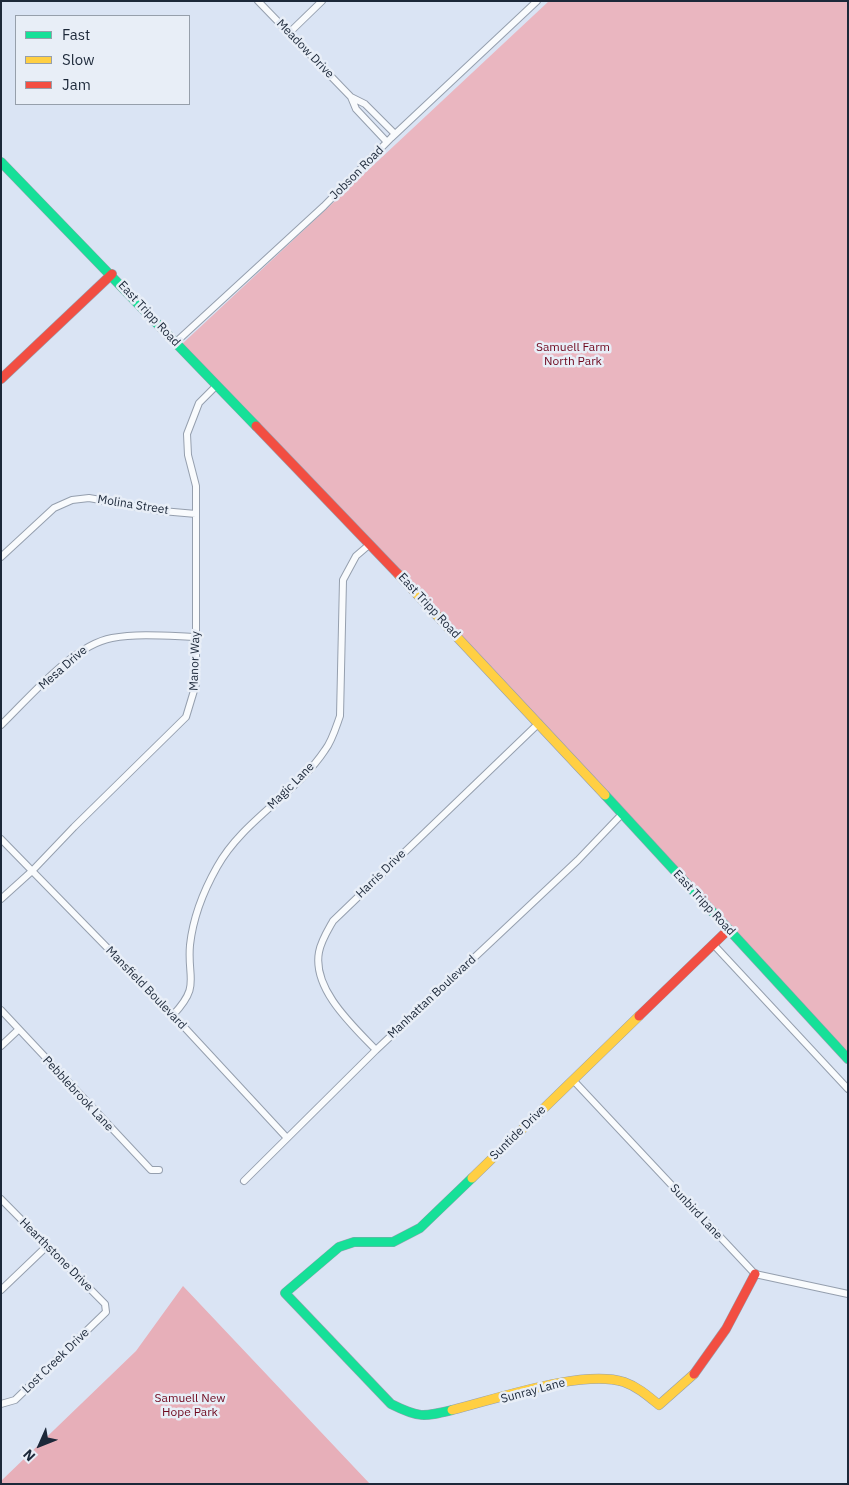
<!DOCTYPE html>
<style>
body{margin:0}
#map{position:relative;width:849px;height:1485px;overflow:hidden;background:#dae4f4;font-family:"IBM Plex Sans",sans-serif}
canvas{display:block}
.frame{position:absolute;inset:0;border:2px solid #1c2839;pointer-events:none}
.legend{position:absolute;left:15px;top:15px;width:175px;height:90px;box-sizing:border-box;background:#e8eef7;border:1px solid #969fab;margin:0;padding:6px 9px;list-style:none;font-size:15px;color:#1c2839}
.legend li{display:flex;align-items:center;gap:10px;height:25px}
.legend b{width:25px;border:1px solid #969fab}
.north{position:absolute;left:15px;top:1420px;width:50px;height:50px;-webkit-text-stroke:4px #e8eef7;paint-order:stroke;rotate:226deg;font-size:14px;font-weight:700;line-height:20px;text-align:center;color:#1c2839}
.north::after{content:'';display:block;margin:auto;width:18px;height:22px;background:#1c2839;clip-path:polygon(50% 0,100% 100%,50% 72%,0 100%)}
</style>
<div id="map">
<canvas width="849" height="1485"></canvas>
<div class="frame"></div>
<ul class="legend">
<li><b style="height:6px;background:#16e098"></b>Fast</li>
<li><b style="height:6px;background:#ffcf43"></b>Slow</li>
<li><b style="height:6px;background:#f24e42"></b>Jam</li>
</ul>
<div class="north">N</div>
</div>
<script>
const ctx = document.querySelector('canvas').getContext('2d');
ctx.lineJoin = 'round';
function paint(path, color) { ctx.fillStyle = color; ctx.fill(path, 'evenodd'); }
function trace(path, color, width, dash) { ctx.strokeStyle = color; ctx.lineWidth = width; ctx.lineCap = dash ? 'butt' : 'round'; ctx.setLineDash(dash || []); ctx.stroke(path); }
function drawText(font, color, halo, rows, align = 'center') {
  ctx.font = font + ' "IBM Plex Sans",sans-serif'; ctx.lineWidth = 5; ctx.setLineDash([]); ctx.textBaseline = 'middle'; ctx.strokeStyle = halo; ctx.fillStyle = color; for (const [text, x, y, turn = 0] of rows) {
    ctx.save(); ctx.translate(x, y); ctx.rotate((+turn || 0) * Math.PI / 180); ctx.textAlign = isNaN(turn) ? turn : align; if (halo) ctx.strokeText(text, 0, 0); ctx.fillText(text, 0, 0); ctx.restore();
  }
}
paint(new Path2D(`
 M 549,1 L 848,1 L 848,1054 L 721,918 L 626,811 L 182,344 Z`), '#eab6c0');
paint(new Path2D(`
 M 183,1286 L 370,1484 L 1,1484 L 1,1481 L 136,1351 Z`), '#e7afb9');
const street = new Path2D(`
 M 258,1 L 351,97 L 356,109 L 387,142
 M 289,33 L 322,1
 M 351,97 L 365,104 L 395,134
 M 176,342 L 324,206 L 391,138 L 537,1
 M 1,557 L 54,508 L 72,500 L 89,498 L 162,511 L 196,514
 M 1,725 C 30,697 73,645 112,638 C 138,633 169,636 196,637
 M 1,839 L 173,1015 L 287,1138
 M 1,899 L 32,871 L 74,827 L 186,717 L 196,684 L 196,486 L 188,455 L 187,434 L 199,403 L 217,385
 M 713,944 L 848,1089
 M 1,1010 L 151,1170 L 159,1170
 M 173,1015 C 201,985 187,980 190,945 C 193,918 204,890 217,867 C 243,820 296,794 325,750 C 332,741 336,727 340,716 L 343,580 L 356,556 L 370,544
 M 1,1046 L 18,1030
 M 376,1050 C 353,1026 312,989 319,952 C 321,941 328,930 333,921 L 539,723
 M 573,1080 L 755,1274 L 848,1294
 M 244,1181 L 376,1050 L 578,860 L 622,814
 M 1,1199 L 105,1304 L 106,1312 L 15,1400 L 1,1404
 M 1,1290 L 46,1247`);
const fast = new Path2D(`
 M 1,162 L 256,426
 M 605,795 L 848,1059
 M 452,1410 C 423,1417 419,1418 391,1404 L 285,1293 L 339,1247 L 354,1242 L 393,1242 L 420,1228 L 472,1178`);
const slow = new Path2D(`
 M 398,574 L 605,795
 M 472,1178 L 639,1016
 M 452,1410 C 497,1399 582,1369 624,1382 C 638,1387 648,1396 659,1405 L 694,1374`);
const jam = new Path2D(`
 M 1,379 L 112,274
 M 256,426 L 398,574
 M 639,1016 L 728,930
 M 694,1374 L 726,1329 L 755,1274`);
trace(street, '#959fae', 8);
trace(fast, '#959fae', 10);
trace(slow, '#959fae', 10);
trace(jam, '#959fae', 10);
trace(street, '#f9fbfd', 6);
trace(fast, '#16e098', 9);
trace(slow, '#ffcf43', 9);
trace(jam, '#f24e42', 9);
drawText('12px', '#1c2839', '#e8eef7', [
 ["Meadow Drive",305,49,46],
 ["Jobson Road",357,173,-45],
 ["East Tripp Road",149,314,47],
 ["Molina Street",133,505,9],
 ["East Tripp Road",429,606,47],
 ["Manor Way",195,661,-88],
 ["Mesa Drive",63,668,-41],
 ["Magic Lane",291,786,-45],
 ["Harris Drive",381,874,-44],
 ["East Tripp Road",704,903,47],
 ["Mansfield Boulevard",146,988,46],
 ["Manhattan Boulevard",432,997,-43],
 ["Pebblebrook Lane",78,1094,47],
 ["Suntide Drive",518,1133,-44],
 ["Sunbird Lane",696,1212,47],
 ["Hearthstone Drive",56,1255,45],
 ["Lost Creek Drive",56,1361,-44],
 ["Sunray Lane",533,1391,-15]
]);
drawText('12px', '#6e081e', '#e8eef7', [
 ["Samuell Farm",573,348],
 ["North Park",573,362],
 ["Samuell New",190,1399],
 ["Hope Park",190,1413]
]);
</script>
